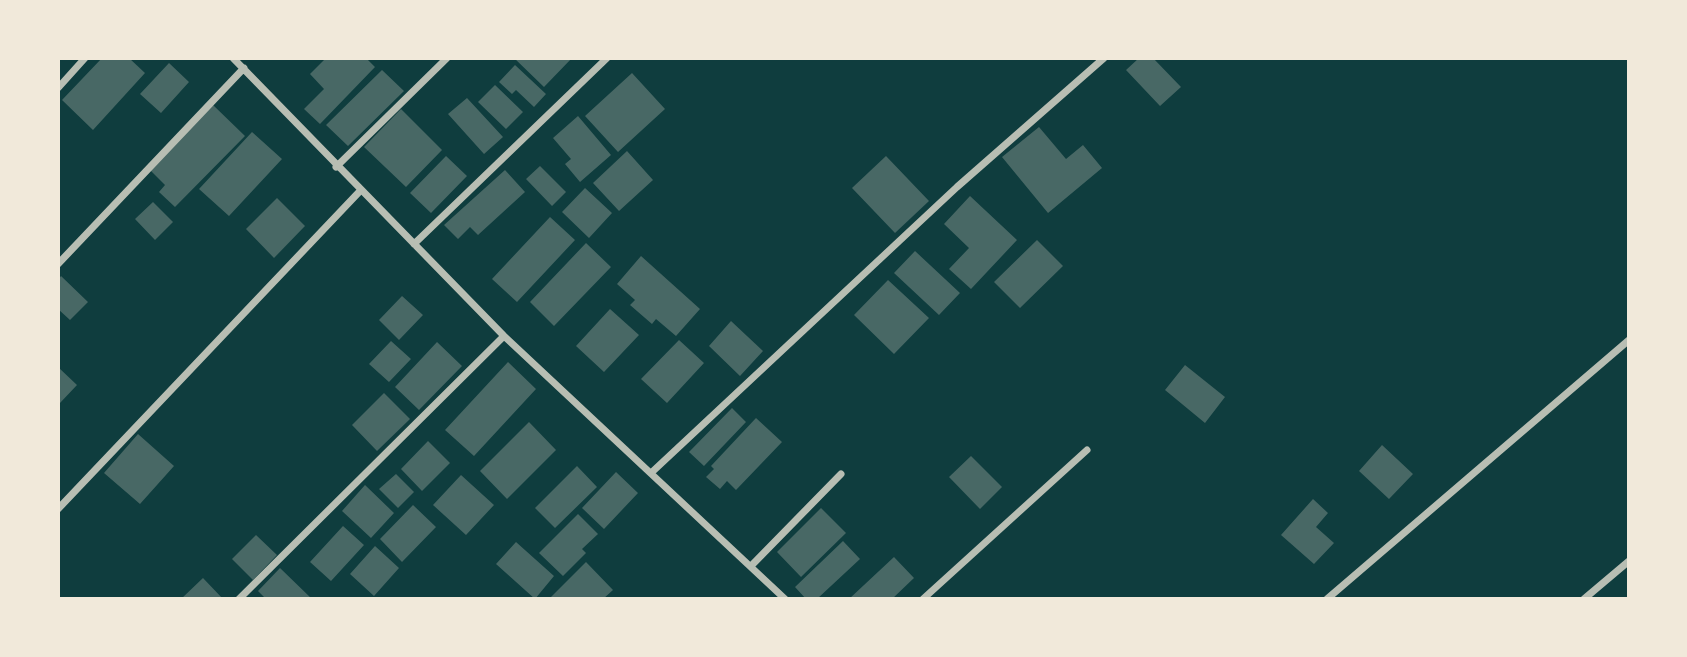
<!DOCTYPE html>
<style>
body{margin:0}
#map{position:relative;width:1687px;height:657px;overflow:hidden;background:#0f3d3e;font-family:"Asap Condensed",sans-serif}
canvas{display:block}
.frame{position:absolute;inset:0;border:60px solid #f1e9da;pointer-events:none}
</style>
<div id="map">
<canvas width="1687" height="657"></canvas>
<div class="frame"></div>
</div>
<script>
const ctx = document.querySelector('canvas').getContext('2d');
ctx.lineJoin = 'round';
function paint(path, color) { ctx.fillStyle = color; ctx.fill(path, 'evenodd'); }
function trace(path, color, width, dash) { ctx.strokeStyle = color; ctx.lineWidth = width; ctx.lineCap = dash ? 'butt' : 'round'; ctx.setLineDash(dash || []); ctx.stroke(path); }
paint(new Path2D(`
 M 102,58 L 129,58 L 145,73 L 93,130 L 62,100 Z
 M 326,58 L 366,58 L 375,67 L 320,124 L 304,109 L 324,89 L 310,74 Z
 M 514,58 L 572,58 L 544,87 Z
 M 1139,58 L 1153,58 L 1181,87 L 1160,106 L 1126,70 Z
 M 169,63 L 189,82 L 161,113 L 140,94 Z
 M 515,65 L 546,94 L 534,107 L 516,90 L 512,94 L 499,82 Z
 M 382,70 L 404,91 L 348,146 L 326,125 Z
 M 632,73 L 665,109 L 618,152 L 585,116 Z
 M 495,85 L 523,112 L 506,129 L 478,102 Z
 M 467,98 L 503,137 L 484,154 L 448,114 Z
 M 212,104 L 245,136 L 175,207 L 159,192 L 165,185 L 149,169 Z
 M 401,109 L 442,150 L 406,187 L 364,147 Z
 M 578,116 L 611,155 L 580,182 L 565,164 L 571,159 L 553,138 Z
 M 1039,127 L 1066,159 L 1083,145 L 1102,168 L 1048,213 L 1002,157 Z
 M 252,132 L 282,159 L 229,216 L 199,189 Z
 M 627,151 L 653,180 L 619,211 L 593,183 Z
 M 446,156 L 467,176 L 431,213 L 410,193 Z
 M 886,156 L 929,201 L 895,233 L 852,188 Z
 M 540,166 L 566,192 L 552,206 L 526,179 Z
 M 505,170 L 525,192 L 478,235 L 470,227 L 458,239 L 444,225 Z
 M 585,188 L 612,213 L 589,238 L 562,212 Z
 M 970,196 L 1017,240 L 971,289 L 949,269 L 969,248 L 944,224 Z
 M 277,198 L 305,226 L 274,258 L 246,229 Z
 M 153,202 L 173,222 L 155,240 L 135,219 Z
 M 550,217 L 575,240 L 517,302 L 492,279 Z
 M 1037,240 L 1063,266 L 1020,308 L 994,282 Z
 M 586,243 L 611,267 L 554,326 L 530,302 Z
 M 915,251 L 960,293 L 939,315 L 894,273 Z
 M 641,256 L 700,309 L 676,336 L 656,319 L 652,324 L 630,305 L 635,300 L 617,284 Z
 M 61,276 L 88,302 L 70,320 L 58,309 L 58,280 Z
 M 888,280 L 929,318 L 894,354 L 854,315 Z
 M 402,296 L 423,315 L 399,340 L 379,320 Z
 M 610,309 L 639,335 L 604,372 L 576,346 Z
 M 731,321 L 763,351 L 740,376 L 709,346 Z
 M 679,340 L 704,363 L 667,403 L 641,379 Z
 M 391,341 L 411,359 L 389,382 L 369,364 Z
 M 437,342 L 462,366 L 419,410 L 395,387 Z
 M 508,362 L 536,389 L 474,456 L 445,430 Z
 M 1185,365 L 1225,397 L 1205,423 L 1165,390 Z
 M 58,367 L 77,385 L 60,403 L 58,402 Z
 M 384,393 L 410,419 L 377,451 L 352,425 Z
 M 732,408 L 746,422 L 704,466 L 689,452 Z
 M 756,418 L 782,442 L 736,490 L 727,481 L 720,489 L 706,477 L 714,469 L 711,466 Z
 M 529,422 L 556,450 L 507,499 L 480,471 Z
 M 138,434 L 174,466 L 140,504 L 104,473 Z
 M 428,441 L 450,463 L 422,491 L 401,469 Z
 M 1382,445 L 1413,474 L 1389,499 L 1359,471 Z
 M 971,456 L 1002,487 L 980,509 L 949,477 Z
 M 577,466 L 597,487 L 555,528 L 535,508 Z
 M 616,472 L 638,493 L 604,529 L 582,508 Z
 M 396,474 L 414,492 L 398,508 L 379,489 Z
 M 461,475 L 494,505 L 466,535 L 433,505 Z
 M 365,485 L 394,513 L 371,538 L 342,511 Z
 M 1313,499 L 1328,513 L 1316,527 L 1334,543 L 1314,564 L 1281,535 Z
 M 413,505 L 436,527 L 402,562 L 380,539 Z
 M 821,508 L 846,533 L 801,577 L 777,552 Z
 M 578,514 L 598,534 L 582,549 L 586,553 L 563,576 L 539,553 Z
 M 343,526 L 364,545 L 331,581 L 310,562 Z
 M 256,535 L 277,555 L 253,580 L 232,559 Z
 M 843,541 L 860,559 L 817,599 L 806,599 L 795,587 Z
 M 516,542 L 554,576 L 535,599 L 496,564 Z
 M 375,546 L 399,568 L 374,596 L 350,574 Z
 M 894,557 L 914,578 L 892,599 L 849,599 Z
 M 586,562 L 613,590 L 603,599 L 549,599 Z
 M 280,568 L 312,599 L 266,599 L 258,591 Z
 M 203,578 L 223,599 L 181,599 Z`), '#486865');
trace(new Path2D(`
 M 233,58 L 504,336 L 785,599
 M 58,88 L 85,58
 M 336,167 L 447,58
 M 414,244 L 607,58
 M 58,264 L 244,68
 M 651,473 L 957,187 L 1104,58
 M 58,509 L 360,191
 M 751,566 L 841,474
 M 239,599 L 504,336
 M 923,599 L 1087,450
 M 1327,599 L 1629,340
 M 1584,599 L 1629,561`), '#b8beb3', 7);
</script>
